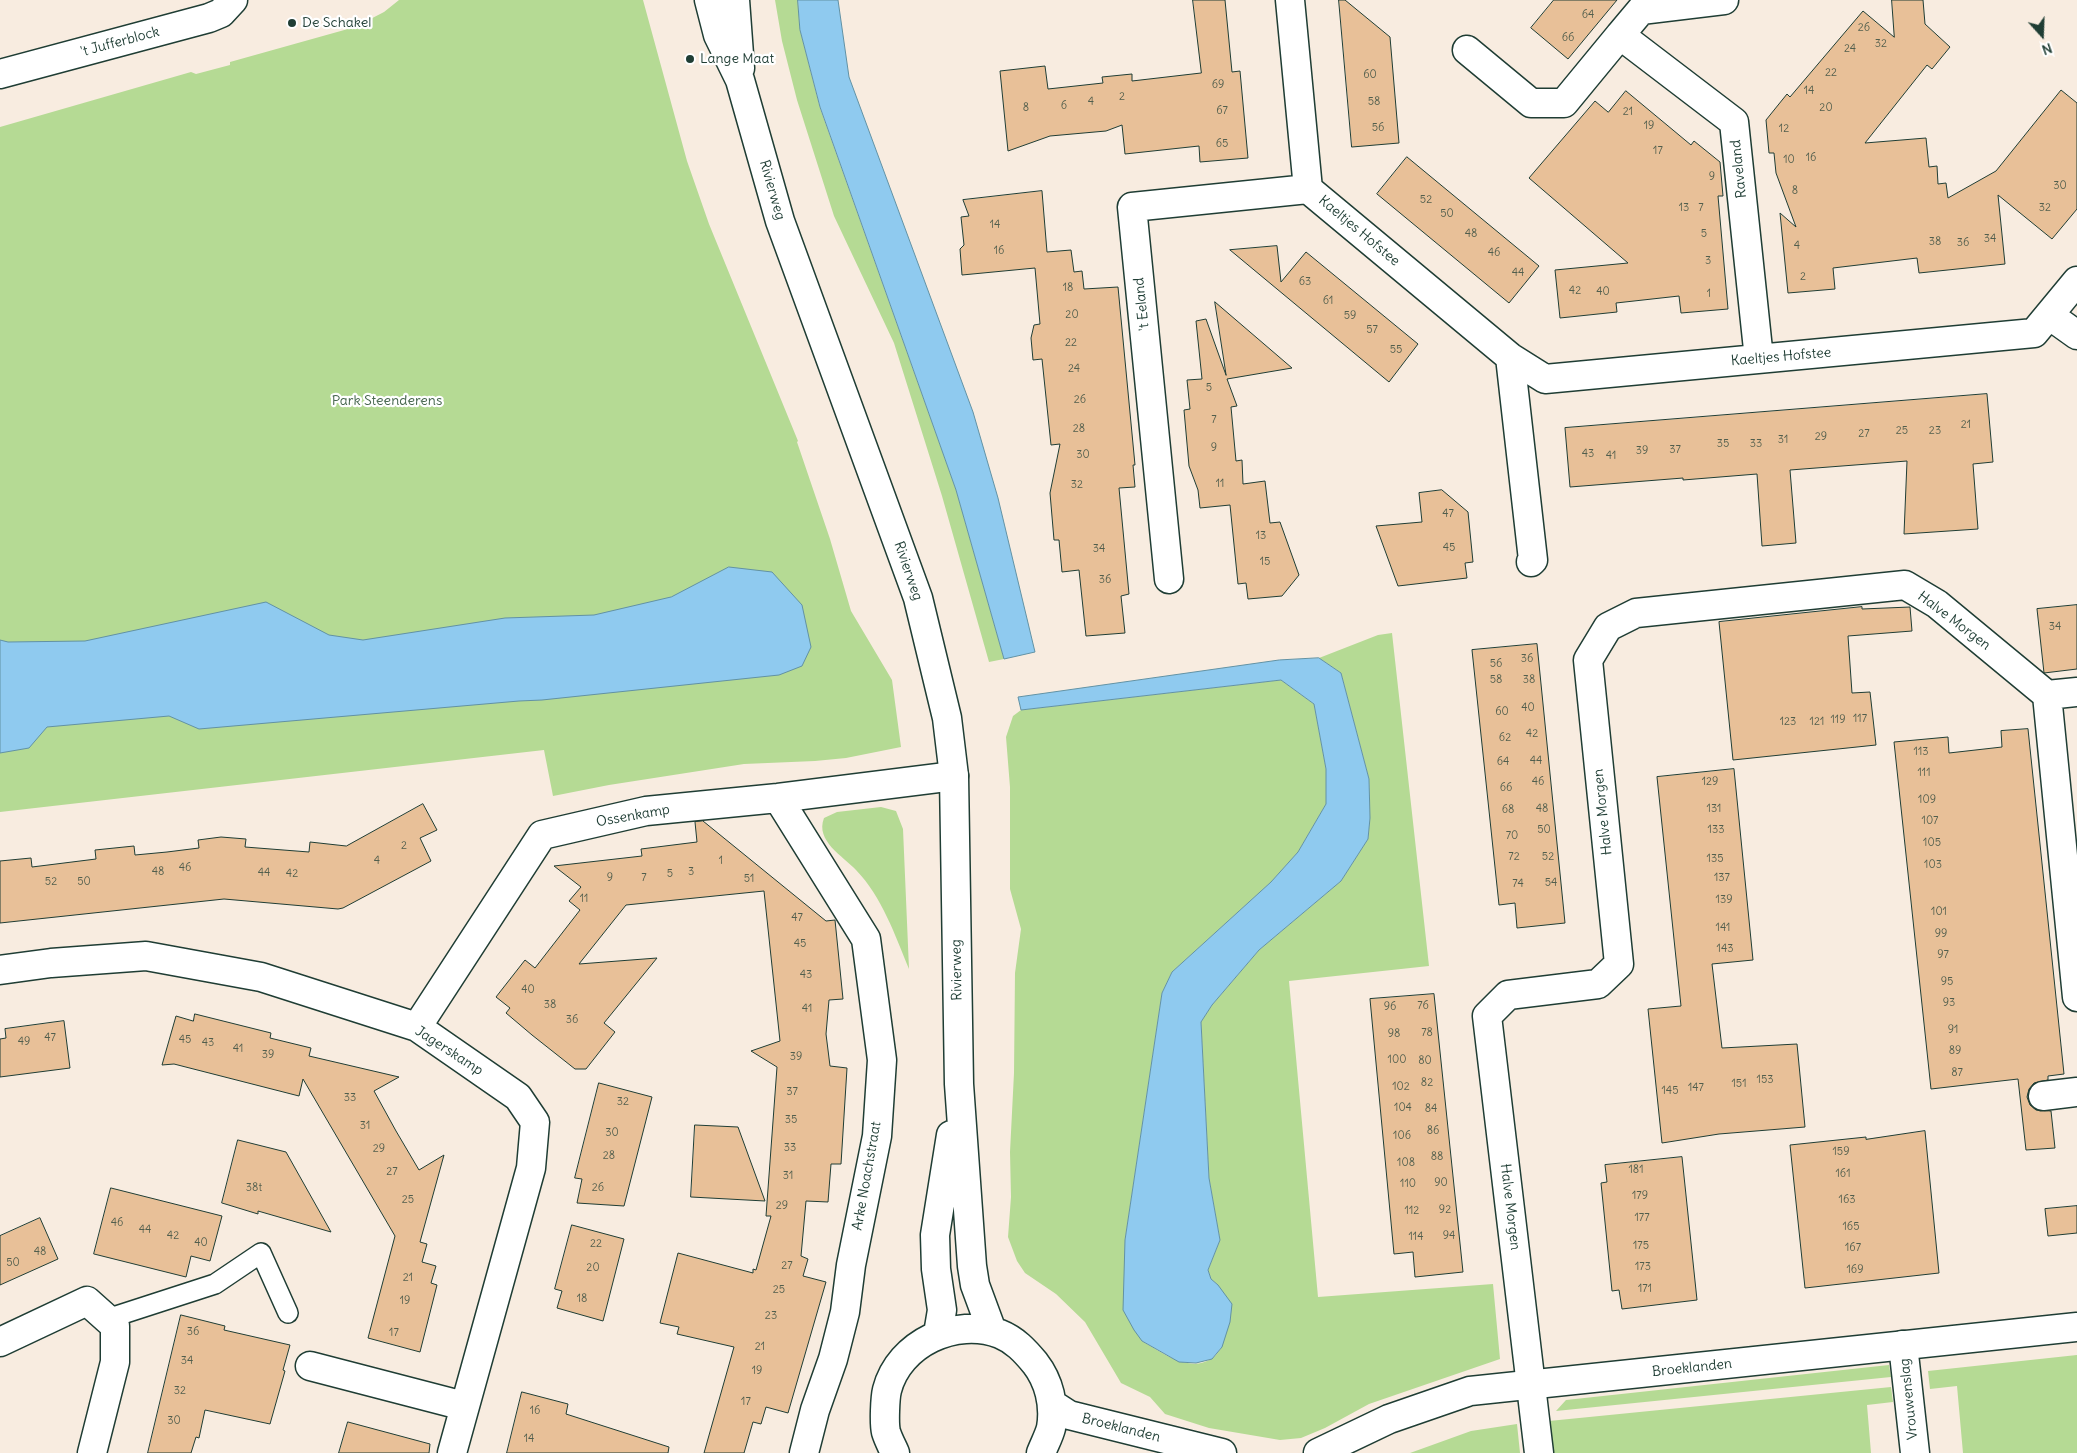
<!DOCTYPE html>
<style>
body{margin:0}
#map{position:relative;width:2077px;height:1453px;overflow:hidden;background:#f8ece0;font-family:Delius,sans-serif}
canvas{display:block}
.north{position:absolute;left:2017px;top:10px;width:50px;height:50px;-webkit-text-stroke:4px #fff;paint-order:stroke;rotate:160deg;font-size:14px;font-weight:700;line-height:20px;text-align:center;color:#1f3d34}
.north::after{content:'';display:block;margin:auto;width:18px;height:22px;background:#1f3d34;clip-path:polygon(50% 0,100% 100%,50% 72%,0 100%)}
</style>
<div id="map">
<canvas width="2077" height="1453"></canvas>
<div class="north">N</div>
</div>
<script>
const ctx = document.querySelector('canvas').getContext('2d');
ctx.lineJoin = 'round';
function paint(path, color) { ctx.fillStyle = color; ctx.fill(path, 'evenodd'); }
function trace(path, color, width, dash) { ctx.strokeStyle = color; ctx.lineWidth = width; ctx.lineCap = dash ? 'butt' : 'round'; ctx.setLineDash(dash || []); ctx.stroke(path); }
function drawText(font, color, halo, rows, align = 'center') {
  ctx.font = font + ' Delius,sans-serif'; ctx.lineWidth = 4.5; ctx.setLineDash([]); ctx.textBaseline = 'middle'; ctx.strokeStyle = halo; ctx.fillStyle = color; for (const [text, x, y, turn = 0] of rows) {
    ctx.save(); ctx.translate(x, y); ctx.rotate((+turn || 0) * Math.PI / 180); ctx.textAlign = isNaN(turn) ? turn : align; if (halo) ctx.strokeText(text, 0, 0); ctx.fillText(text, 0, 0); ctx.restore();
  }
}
paint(new Path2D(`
 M 399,0 L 643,0 L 687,161 L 709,224 L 798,441 L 797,442 L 830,539 L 851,611 L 892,680 L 901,747 L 846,758 L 815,761 L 744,764 L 609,785 L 553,796 L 544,750 L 0,812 L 0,127 L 191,72 L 196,74 L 230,65 L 230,62 L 355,27 L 384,12 Z
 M 775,0 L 798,0 L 800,30 L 820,108 L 956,490 L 1004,659 L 989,662 L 942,496 L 894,343 L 834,216 L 797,100 L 782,41 Z
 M 1392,633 L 1429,966 L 1289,981 L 1318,1297 L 1493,1284 L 1500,1359 L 1369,1404 L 1325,1428 L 1301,1438 L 1280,1440 L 1209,1428 L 1165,1414 L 1150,1397 L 1121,1383 L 1085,1322 L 1056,1294 L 1025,1273 L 1017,1261 L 1008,1237 L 1011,1197 L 1010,1152 L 1014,1073 L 1015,973 L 1021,929 L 1010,889 L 1010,787 L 1006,737 L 1013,716 L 1021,710 L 1281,680 L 1314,704 L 1326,769 L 1326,804 L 1298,852 L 1271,882 L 1172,972 L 1162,993 L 1125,1240 L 1142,1341 C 1161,1352 1189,1373 1211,1359 C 1215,1357 1219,1351 1222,1347 L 1218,1285 L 1211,1279 L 1208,1270 L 1220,1240 L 1209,1178 L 1201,1022 L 1212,1005 L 1259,950 L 1341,881 L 1368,839 L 1370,818 L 1369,779 L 1341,673 L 1319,658 L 1378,635 Z
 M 881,807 L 896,811 L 903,829 L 909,969 C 895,935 882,897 856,870 C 843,856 815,841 824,818 L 837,812 Z
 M 2077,1355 L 2077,1453 L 1963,1453 L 1957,1386 L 1930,1389 L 1928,1371 Z
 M 1889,1365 L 1891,1377 L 1556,1411 L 1566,1400 Z
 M 1891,1387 L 1893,1402 L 1867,1405 L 1871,1453 L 1552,1453 L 1549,1421 Z
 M 1517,1424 L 1520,1453 L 1410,1453 L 1471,1431 Z`), '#b5da94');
const water = new Path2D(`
 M 798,0 L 838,0 L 849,77 L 973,412 L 998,498 L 1035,652 L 1004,659 L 956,490 L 820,107 L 800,30 Z
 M 729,567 L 772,572 L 802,605 L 811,647 L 802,666 L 779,675 L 542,700 L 519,701 L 199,729 L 169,716 L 47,727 L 29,748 L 0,753 L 0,640 L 8,642 L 85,641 L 266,602 L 329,635 L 363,640 L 505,618 L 594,615 L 671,597 Z
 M 1319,658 L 1341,673 L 1369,779 L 1370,818 L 1368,839 L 1341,881 L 1259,950 L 1212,1005 L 1201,1022 L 1209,1178 L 1220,1240 L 1208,1270 L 1211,1279 L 1218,1285 L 1232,1304 L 1230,1322 L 1222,1347 L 1212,1359 L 1196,1363 L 1179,1362 L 1142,1341 L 1134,1330 L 1123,1310 L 1125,1240 L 1162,993 L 1172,972 L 1271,882 L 1298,852 L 1326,804 L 1326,769 L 1314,704 L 1281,680 L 1021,710 L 1018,697 L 1279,660 Z`);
paint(water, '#8fcaef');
trace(water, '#6292a4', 1);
const building = new Path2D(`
 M 1193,0 L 1225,0 L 1232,72 L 1240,71 L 1248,158 L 1200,162 L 1199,146 L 1125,154 L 1122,125 L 1106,131 L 1050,136 L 1008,151 L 1000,71 L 1045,66 L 1048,89 L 1103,83 L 1102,77 L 1132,74 L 1132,81 L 1201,73 Z
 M 1339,0 L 1345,0 L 1390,37 L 1399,143 L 1352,147 Z
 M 1554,0 L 1617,0 L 1568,59 L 1531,28 Z
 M 1892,0 L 1923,0 L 1925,24 L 1950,47 L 1932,69 L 1927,65 L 1865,143 L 1926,138 L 1929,167 L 1937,166 L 1938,184 L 1946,183 L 1948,198 L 1996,171 L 2061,90 L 2077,103 L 2077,209 L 2052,239 L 1998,195 L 2005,264 L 1919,273 L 1917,258 L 1833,268 L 1835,289 L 1788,293 L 1780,213 L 1796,227 L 1776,173 L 1774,153 L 1769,153 L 1766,120 L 1787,94 L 1790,97 L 1863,11 L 1894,37 Z
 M 1626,91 L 1691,145 L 1694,141 L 1720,162 L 1723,196 L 1718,196 L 1728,309 L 1681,313 L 1679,296 L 1616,303 L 1617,312 L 1560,318 L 1555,270 L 1628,263 L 1529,178 L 1595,101 L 1608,112 Z
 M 1407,157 L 1539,266 L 1509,303 L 1377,194 Z
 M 1042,191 L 1047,252 L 1071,250 L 1074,272 L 1082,271 L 1084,289 L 1118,287 L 1135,465 L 1133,465 L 1135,487 L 1119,488 L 1129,594 L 1121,596 L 1125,633 L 1086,636 L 1079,570 L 1062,572 L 1059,540 L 1054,540 L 1050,493 L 1060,444 L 1051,445 L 1042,359 L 1033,360 L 1031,338 L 1034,325 L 1040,324 L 1035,268 L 962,275 L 960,249 L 964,245 L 961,217 L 969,216 L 963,200 Z
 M 1277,246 L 1281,282 L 1306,252 L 1418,344 L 1389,382 L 1230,250 Z
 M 1215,302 L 1292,368 L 1227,379 L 1237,406 L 1231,407 L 1236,461 L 1242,460 L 1243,484 L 1265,481 L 1270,523 L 1280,522 L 1299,575 L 1282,596 L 1248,599 L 1246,583 L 1238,584 L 1230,505 L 1200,508 L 1198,490 L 1189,466 L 1184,410 L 1190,409 L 1187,380 L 1202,379 L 1196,321 L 1206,319 L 1226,375 Z
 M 1987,394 L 1993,462 L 1973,464 L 1978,529 L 1904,534 L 1907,461 L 1790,470 L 1796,543 L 1762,546 L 1757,474 L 1683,480 L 1683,478 L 1570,487 L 1565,428 Z
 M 1442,490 L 1468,512 L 1473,562 L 1465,563 L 1467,578 L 1398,586 L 1376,526 L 1422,522 L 1419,493 Z
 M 2077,605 L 2077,669 L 2044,673 L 2037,609 Z
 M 1862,607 L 1862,609 L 1910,607 L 1912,631 L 1848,636 L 1852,693 L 1870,692 L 1876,745 L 1733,760 L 1719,622 Z
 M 1537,644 L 1565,923 L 1517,928 L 1515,903 L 1499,905 L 1472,650 Z
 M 2028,729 L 2064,1074 L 2048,1076 L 2048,1080 L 2034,1083 L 2029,1089 L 2027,1097 L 2030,1105 L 2036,1110 L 2051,1111 L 2055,1148 L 2026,1150 L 2018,1079 L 1931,1089 L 1894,742 L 1948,737 L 1949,753 L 2002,747 L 2001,731 Z
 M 1734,769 L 1753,960 L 1712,964 L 1722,1048 L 1797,1044 L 1805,1127 L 1719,1134 L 1662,1143 L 1648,1009 L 1681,1006 L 1657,777 Z
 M 423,804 L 437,830 L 420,838 L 431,861 L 343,908 L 338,909 L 224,899 L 0,923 L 0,861 L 31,858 L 32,867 L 96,859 L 95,850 L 134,846 L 135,855 L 167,852 L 199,848 L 198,840 L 221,837 L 246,839 L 245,847 L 309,852 L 310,842 L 346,846 Z
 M 703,821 L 826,921 L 835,920 L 843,999 L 829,1000 L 826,1034 L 830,1066 L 847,1068 L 841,1164 L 831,1164 L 828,1202 L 806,1201 L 801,1256 L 808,1259 L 803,1276 L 826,1282 L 788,1413 L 766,1407 L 761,1424 L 753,1422 L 744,1453 L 704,1453 L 734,1347 L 677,1334 L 679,1327 L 660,1323 L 678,1253 L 753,1273 L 753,1269 L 756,1270 L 771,1216 L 766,1216 L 777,1067 L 751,1051 L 780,1041 L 764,891 L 626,905 L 579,964 L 657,958 L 604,1023 L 615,1032 L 586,1069 L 575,1069 L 532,1035 L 506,1013 L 510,1008 L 496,997 L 525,960 L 535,968 L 580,910 L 569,901 L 581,887 L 554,866 L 642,856 L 641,849 L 697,842 L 695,822 Z
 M 1434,994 L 1463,1272 L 1415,1277 L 1413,1252 L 1394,1254 L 1370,999 Z
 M 195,1014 L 271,1033 L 270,1038 L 311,1048 L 309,1056 L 399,1077 L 374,1091 L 396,1131 L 419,1170 L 444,1155 L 420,1242 L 427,1244 L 422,1262 L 436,1266 L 431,1283 L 437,1285 L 420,1352 L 368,1338 L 395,1236 L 303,1079 L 299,1096 L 174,1064 L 162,1065 L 176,1016 L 193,1021 Z
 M 64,1021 L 70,1068 L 0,1077 L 0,1039 L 6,1038 L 5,1029 Z
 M 599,1083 L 652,1097 L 624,1206 L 577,1203 L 582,1179 L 575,1178 Z
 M 695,1125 L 738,1127 L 765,1201 L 691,1197 Z
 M 1925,1131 L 1939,1273 L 1805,1288 L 1790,1145 L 1866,1137 L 1866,1139 Z
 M 238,1140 L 286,1152 L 331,1232 L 258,1211 L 258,1214 L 222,1203 Z
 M 1682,1157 L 1697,1300 L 1622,1309 L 1619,1290 L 1612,1291 L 1601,1183 L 1607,1182 L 1605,1165 Z
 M 111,1188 L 222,1216 L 210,1261 L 191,1256 L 186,1277 L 94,1254 Z
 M 2077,1206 L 2077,1233 L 2048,1236 L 2045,1209 Z
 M 40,1218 L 58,1259 L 0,1285 L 0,1236 Z
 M 572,1225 L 624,1239 L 603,1321 L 557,1308 L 562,1291 L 555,1289 Z
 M 181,1315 L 225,1326 L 224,1330 L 290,1345 L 283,1370 L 285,1371 L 270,1424 L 205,1410 L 199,1438 L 196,1437 L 191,1453 L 148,1453 Z
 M 522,1392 L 568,1404 L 566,1414 L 669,1447 L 668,1453 L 507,1453 Z
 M 348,1422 L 430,1444 L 429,1453 L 339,1453 Z`);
paint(building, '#e8c098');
trace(building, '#1f3d34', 1);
const lane = new Path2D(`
 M 107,1319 L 215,1284 L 261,1253 L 288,1313`);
const street = new Path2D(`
 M 1290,0 L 1308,189 L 1510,357 L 1545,379 L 2034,333 L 2077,281
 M 1724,0 L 1641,10 L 1620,35 L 1734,122 L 1759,359
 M 1467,50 L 1531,103 L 1564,103 L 1620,35
 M 0,74 L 209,18 L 221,13 L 233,0
 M 2049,315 L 2077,335
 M 1510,357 L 1533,560 L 1531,562
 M 1169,579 L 1132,207 L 1308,189
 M 2047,695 L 2077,997
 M 778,798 L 866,939 L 882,1060 L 877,1136 L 851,1265 L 845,1312 L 833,1359 L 815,1410 L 804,1453
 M 0,970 L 51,963 L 146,956 L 261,977 L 417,1027 L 518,1097 L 535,1122 L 531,1168 L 452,1453
 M 417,1027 L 542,835 L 646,811 L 778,798 L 954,776
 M 2043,1096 L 2077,1092
 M 0,1342 L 87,1301 L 115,1326 L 115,1362 L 92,1453
 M 1903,1345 L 1915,1453
 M 310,1366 L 464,1406
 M 1539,1453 L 1487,1016 L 1508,995 L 1598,984 L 1619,964 L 1588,660 L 1608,627 L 1636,613 L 1905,585 L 1937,604 L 2047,695 L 2077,692`);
const secondary = new Path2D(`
 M 709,0 L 718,35 L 740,80 L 780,221 L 918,598 L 947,718 L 954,776 L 959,1084 L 972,1266 L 975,1285 L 992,1331
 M 735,0 L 740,68
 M 938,1334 L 942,1310 L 936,1269 L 935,1235 L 951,1135
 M 1052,1404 L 1069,1415 L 1222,1453
 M 895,1453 C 892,1446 888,1439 886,1432 C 884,1424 885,1398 887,1390 C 899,1343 956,1317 1000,1334 C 1015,1340 1025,1351 1035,1363 C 1049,1381 1055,1405 1051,1428 C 1049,1436 1044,1445 1041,1453
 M 1318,1453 L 1389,1419 L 1470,1391 L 2077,1327`);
trace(lane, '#1f3d34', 22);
trace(street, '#1f3d34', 31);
trace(secondary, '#1f3d34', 31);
trace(lane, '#fff', 19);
trace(street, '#fff', 28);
trace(secondary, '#fff', 28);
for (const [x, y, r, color] of [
 [292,23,5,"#1f3d34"],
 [690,59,5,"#1f3d34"]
]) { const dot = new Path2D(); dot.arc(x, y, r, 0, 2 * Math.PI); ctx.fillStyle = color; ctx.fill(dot); trace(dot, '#fff', 2); }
drawText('11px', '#515e4d', null, [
 ["64",1588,15],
 ["26",1864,28],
 ["66",1568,38],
 ["32",1881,44],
 ["24",1850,49],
 ["22",1831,73],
 ["60",1370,75],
 ["69",1218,85],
 ["14",1809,91],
 ["2",1122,97],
 ["4",1091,102],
 ["58",1374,102],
 ["6",1064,106],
 ["8",1026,108],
 ["20",1826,108],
 ["67",1222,111],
 ["21",1628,112],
 ["19",1649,126],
 ["56",1378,128],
 ["12",1784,129],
 ["65",1222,144],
 ["17",1658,151],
 ["16",1811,158],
 ["10",1789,160],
 ["9",1712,177],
 ["30",2060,186],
 ["8",1795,191],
 ["52",1426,200],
 ["13",1684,208],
 ["7",1701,208],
 ["32",2045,208],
 ["50",1447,214],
 ["14",995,225],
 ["48",1471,234],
 ["5",1704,234],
 ["34",1990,239],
 ["38",1935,242],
 ["36",1963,243],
 ["4",1797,246],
 ["16",999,251],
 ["46",1494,253],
 ["3",1708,261],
 ["44",1518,273],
 ["2",1803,277],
 ["63",1305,282],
 ["18",1068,288],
 ["42",1575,291],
 ["40",1603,292],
 ["1",1709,294],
 ["61",1328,301],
 ["20",1072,315],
 ["59",1350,316],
 ["57",1372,330],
 ["22",1071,343],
 ["55",1396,350],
 ["24",1074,369],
 ["5",1209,388],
 ["26",1080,400],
 ["7",1214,420],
 ["21",1966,425],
 ["28",1079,429],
 ["25",1902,431],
 ["23",1935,431],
 ["27",1864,434],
 ["29",1821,437],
 ["31",1783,440],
 ["35",1723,444],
 ["33",1756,444],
 ["9",1214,448],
 ["37",1675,450],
 ["39",1642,451],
 ["43",1588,454],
 ["30",1083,455],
 ["41",1611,456],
 ["11",1220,484],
 ["32",1077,485],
 ["47",1448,514],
 ["13",1261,536],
 ["45",1449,548],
 ["34",1099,549],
 ["15",1265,562],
 ["36",1105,580],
 ["34",2055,627],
 ["36",1527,659],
 ["56",1496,664],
 ["58",1496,680],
 ["38",1529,680],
 ["40",1528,708],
 ["60",1502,712],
 ["117",1860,719],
 ["119",1838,720],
 ["123",1788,722],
 ["121",1817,722],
 ["42",1532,734],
 ["62",1505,738],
 ["113",1921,752],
 ["44",1536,761],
 ["64",1503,762],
 ["111",1924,773],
 ["46",1538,782],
 ["129",1710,782],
 ["66",1506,788],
 ["109",1927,800],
 ["48",1542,809],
 ["131",1714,809],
 ["68",1508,810],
 ["107",1930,821],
 ["50",1544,830],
 ["133",1716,830],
 ["70",1512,836],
 ["105",1932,843],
 ["2",404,846],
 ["72",1514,857],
 ["52",1548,857],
 ["135",1715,859],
 ["4",377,861],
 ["1",721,861],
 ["103",1933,865],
 ["46",185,868],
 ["48",158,872],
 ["3",691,872],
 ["44",264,873],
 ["42",292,874],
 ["5",670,874],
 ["9",610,878],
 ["7",644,878],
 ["137",1722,878],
 ["51",749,879],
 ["52",51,882],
 ["50",84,882],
 ["54",1551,883],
 ["74",1518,884],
 ["11",584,899],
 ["139",1724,900],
 ["101",1939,912],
 ["47",797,918],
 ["141",1723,928],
 ["99",1941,934],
 ["45",800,944],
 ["143",1725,949],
 ["97",1943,955],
 ["43",806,975],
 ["95",1947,982],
 ["40",528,990],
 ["93",1949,1003],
 ["38",550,1005],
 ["76",1423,1006],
 ["96",1390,1007],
 ["41",807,1009],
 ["36",572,1020],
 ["91",1953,1030],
 ["78",1427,1033],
 ["98",1394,1034],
 ["47",50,1038],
 ["45",185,1040],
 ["49",24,1042],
 ["43",208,1043],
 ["41",238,1049],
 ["89",1955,1051],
 ["39",268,1055],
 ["39",796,1057],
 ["100",1397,1060],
 ["80",1425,1061],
 ["87",1957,1073],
 ["153",1765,1080],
 ["82",1427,1083],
 ["151",1739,1084],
 ["102",1401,1087],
 ["147",1696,1088],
 ["145",1670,1091],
 ["37",792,1092],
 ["33",350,1098],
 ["32",623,1102],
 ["104",1403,1108],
 ["84",1431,1109],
 ["35",791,1120],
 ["31",365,1126],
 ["86",1433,1131],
 ["30",612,1133],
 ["106",1402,1136],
 ["33",790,1148],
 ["29",379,1149],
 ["159",1841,1152],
 ["28",609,1156],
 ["88",1437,1157],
 ["108",1406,1163],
 ["181",1636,1170],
 ["27",392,1172],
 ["161",1843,1174],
 ["31",788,1176],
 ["90",1441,1183],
 ["110",1408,1184],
 ["38t",254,1188],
 ["26",598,1188],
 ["179",1640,1196],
 ["25",408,1200],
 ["163",1847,1200],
 ["29",782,1206],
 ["92",1445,1210],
 ["112",1412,1211],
 ["177",1642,1218],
 ["46",117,1223],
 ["165",1851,1227],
 ["44",145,1230],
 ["42",173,1236],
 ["94",1449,1236],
 ["114",1416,1237],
 ["40",201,1243],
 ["22",596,1244],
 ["175",1641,1246],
 ["167",1853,1248],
 ["48",40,1252],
 ["50",13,1263],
 ["27",787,1266],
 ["173",1643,1267],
 ["20",593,1268],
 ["169",1855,1270],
 ["21",408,1278],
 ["171",1645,1289],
 ["25",779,1290],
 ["18",582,1299],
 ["19",405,1301],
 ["23",771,1316],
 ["36",193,1332],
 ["17",394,1333],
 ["21",760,1347],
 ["34",187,1361],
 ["19",757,1371],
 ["32",180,1391],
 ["17",746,1402],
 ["16",535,1411],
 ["30",174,1421],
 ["14",529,1439]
]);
drawText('14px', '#1f3d34', '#fff', [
 ["De Schakel",302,23],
 ["Lange Maat",700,59]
], 'left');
drawText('14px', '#1f3d34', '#fff', [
 ["'t Jufferblock",120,42,-15],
 ["Raveland",1739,169,-96],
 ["Rivierweg",772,190,74],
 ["Kaeltjes Hofstee",1359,231,40],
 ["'t Eeland",1142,304,-96],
 ["Kaeltjes Hofstee",1781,357,-5],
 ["Rivierweg",908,571,71],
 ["Halve Morgen",1954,621,37],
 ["Halve Morgen",1603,812,-96],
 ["Ossenkamp",633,816,-10],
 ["Rivierweg",957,970,-91],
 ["Jagerskamp",449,1051,33],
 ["Arke Noachstraat",867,1176,-80],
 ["Halve Morgen",1510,1207,83],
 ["Broeklanden",1692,1368,-6],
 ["Vrouwenslag",1909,1399,-96],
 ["Broeklanden",1121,1428,14]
]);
drawText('14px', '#44644c', '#fff', [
 ["Park Steenderens",387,401]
]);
</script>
